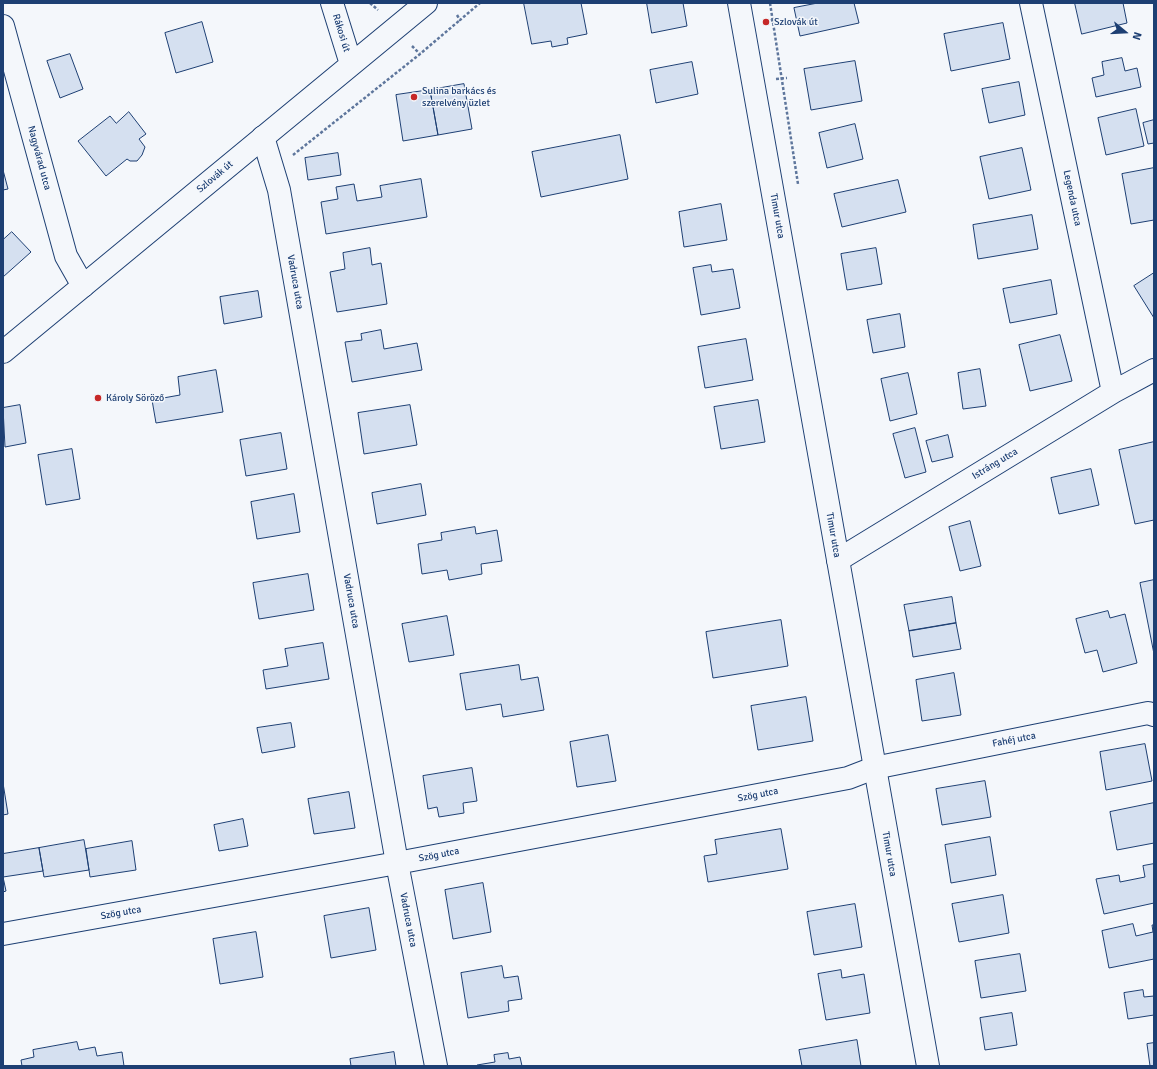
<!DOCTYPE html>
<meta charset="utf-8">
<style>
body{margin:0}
#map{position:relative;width:1157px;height:1069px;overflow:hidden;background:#f4f7fb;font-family:Signika,sans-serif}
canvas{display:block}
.frame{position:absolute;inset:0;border:4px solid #1d3f73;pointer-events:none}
.north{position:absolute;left:1105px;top:12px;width:40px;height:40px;-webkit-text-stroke:3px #f4f7fb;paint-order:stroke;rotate:108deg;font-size:11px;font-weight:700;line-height:16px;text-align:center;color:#1d3f73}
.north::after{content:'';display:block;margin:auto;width:14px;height:18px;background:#1d3f73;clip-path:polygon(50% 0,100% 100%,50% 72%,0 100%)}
</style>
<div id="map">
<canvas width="1157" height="1069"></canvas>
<div class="frame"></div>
<div class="north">N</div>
</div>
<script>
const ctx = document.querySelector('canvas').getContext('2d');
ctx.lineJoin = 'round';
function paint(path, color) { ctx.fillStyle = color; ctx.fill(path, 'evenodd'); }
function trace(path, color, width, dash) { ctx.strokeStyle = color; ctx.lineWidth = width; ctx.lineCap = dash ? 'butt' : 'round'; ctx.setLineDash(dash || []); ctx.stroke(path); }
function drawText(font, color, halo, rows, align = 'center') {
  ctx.font = font + ' Signika,sans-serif'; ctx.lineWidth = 3; ctx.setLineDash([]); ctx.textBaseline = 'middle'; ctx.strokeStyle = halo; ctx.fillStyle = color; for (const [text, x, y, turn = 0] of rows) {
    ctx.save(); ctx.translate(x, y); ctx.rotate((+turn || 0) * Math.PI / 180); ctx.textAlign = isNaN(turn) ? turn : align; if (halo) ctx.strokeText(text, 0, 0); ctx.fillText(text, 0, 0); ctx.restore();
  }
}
const building = new Path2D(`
 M 524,3 L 581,3 L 587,34 L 567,38 L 568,44 L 552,47 L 551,41 L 532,44 Z
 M 647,3 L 683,3 L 687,26 L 652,33 Z
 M 818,3 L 854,3 L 859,23 L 800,36 L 794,8 Z
 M 1075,3 L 1123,3 L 1127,23 L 1082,34 Z
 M 202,22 L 213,62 L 176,73 L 165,33 Z
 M 1003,23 L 1010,59 L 951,71 L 944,34 Z
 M 70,54 L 83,89 L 60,98 L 47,61 Z
 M 1122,58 L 1125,71 L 1137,68 L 1141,87 L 1096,97 L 1092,78 L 1104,75 L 1102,62 Z
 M 855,61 L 862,101 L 811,110 L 804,69 Z
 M 692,62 L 698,94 L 656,103 L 650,70 Z
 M 1019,82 L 1025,115 L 989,123 L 982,89 Z
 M 464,84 L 472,129 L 438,135 L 430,90 Z
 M 430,90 L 438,135 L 403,141 L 396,95 Z
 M 1136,109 L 1144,146 L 1106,155 L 1098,118 Z
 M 129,112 L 146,134 L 139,139 L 145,147 L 142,155 L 137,161 L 130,161 L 127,159 L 106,176 L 78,141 L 110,116 L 116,123 Z
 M 1154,120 L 1154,143 L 1148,144 L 1143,123 Z
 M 855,124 L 863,159 L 827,168 L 819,133 Z
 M 620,135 L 628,179 L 541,197 L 532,152 Z
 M 1022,148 L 1031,190 L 989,199 L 980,157 Z
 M 338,153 L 341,175 L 308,180 L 305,158 Z
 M 1154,168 L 1154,220 L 1131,224 L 1122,174 Z
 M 3,170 L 8,189 L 3,190 Z
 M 421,179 L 427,217 L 326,234 L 321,202 L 338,199 L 336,187 L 354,184 L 357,201 L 382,197 L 380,186 Z
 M 898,180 L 906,212 L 842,227 L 834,194 Z
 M 721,204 L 727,240 L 684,247 L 679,212 Z
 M 1032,215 L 1038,249 L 978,259 L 973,225 Z
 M 12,232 L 31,252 L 3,277 L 3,240 Z
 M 370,248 L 372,265 L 381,263 L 387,304 L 337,312 L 330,272 L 345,269 L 343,253 Z
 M 876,248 L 882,284 L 847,290 L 841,254 Z
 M 711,265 L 712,272 L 733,269 L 740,308 L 701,315 L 693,268 Z
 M 1154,273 L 1154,318 L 1134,286 Z
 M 1051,280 L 1057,314 L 1010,323 L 1003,289 Z
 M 258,291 L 262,317 L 224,324 L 220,297 Z
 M 900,314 L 905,347 L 873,353 L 867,320 Z
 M 381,330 L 384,349 L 417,343 L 422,370 L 352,382 L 345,342 L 362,340 L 361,334 Z
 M 1060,335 L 1072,381 L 1030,391 L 1019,345 Z
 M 746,339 L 753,380 L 705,388 L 698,347 Z
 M 980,369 L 986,406 L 963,409 L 958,373 Z
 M 216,370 L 223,412 L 156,423 L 152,400 L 180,395 L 178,377 Z
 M 908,373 L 917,414 L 890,421 L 881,379 Z
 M 758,400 L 765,442 L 721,449 L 714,407 Z
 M 20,405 L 26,443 L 5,447 L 3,408 Z
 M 410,405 L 417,445 L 364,454 L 358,413 Z
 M 915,428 L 926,472 L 905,478 L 893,434 Z
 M 281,433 L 287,469 L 246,476 L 240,440 Z
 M 948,435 L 953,457 L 932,462 L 926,441 Z
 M 1154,442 L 1154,520 L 1135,524 L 1119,450 Z
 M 72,449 L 80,499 L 46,505 L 38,455 Z
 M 1091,469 L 1099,505 L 1059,514 L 1051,478 Z
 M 421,484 L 426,515 L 377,524 L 372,493 Z
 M 294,494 L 300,532 L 257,539 L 251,502 Z
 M 970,521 L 981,566 L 960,571 L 949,527 Z
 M 475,527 L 476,534 L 497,530 L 502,561 L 481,564 L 482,574 L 449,580 L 447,570 L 422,574 L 418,544 L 442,540 L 441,533 Z
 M 308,574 L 314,610 L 259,619 L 253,583 Z
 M 1154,580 L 1154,654 L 1140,583 Z
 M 952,597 L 956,623 L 909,631 L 904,605 Z
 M 1108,611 L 1110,618 L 1125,614 L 1137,663 L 1103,672 L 1097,650 L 1085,653 L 1076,619 Z
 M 447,616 L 454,655 L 409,662 L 402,624 Z
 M 781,620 L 788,666 L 713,678 L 706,632 Z
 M 956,623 L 961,649 L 913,657 L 909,631 Z
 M 323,643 L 329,679 L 266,689 L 263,670 L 288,666 L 285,649 Z
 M 519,665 L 521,680 L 538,677 L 544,710 L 503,717 L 501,704 L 466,710 L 460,674 Z
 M 954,673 L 961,715 L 922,721 L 916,680 Z
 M 806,697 L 813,741 L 758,750 L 751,706 Z
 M 291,723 L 295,747 L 262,753 L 257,728 Z
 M 608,735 L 616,781 L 577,787 L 570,742 Z
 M 1145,744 L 1152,781 L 1106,790 L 1100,752 Z
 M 472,768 L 477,801 L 463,803 L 464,813 L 439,817 L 437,807 L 428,809 L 423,776 Z
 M 985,781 L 991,817 L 942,825 L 936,789 Z
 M 3,783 L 8,814 L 3,815 Z
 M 349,792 L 355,828 L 314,834 L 308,799 Z
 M 1154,803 L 1154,843 L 1117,850 L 1110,812 Z
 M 243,819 L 248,846 L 219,851 L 214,825 Z
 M 781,829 L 788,869 L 708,882 L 704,856 L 717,854 L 715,840 Z
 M 990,837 L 996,875 L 951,883 L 945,845 Z
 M 84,840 L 89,870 L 44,877 L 39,848 Z
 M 132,841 L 136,870 L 90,877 L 86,849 Z
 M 39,848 L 43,871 L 3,877 L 6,891 L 3,892 L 3,854 Z
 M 1154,864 L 1154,903 L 1104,914 L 1096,879 L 1119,875 L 1120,882 L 1145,877 L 1143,866 Z
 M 483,883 L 491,932 L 453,939 L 445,890 Z
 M 1003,895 L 1009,933 L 959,942 L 952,904 Z
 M 855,904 L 862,947 L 814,955 L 807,912 Z
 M 369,908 L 376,950 L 331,958 L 324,916 Z
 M 1133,924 L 1136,936 L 1153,932 L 1152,925 L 1154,925 L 1154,959 L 1109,968 L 1102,931 Z
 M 256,932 L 263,977 L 220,984 L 213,939 Z
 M 1020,954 L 1026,991 L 981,998 L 975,961 Z
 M 502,966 L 504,978 L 518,976 L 522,999 L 508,1001 L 509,1011 L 468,1018 L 461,973 Z
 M 841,970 L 842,978 L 864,974 L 870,1013 L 826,1020 L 818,974 Z
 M 1143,990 L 1144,997 L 1154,996 L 1154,1015 L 1128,1019 L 1124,993 Z
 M 1012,1013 L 1017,1045 L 985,1050 L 980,1018 Z
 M 857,1040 L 861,1066 L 802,1066 L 799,1050 Z
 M 77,1042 L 79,1050 L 95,1047 L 97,1056 L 122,1052 L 124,1066 L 22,1066 L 21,1060 L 34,1057 L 33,1050 Z
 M 1154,1043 L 1154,1066 L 1150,1066 L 1147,1044 Z
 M 394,1052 L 396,1066 L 351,1066 L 350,1059 Z
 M 508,1053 L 509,1059 L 520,1057 L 522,1066 L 477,1066 L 477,1065 L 495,1062 L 494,1055 Z`);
paint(building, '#d5e0f0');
trace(building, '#1d3f73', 1);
const street = new Path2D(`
 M 1031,3 L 1113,392
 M 3,26 L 66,256 L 83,286
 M 263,137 L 279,190 L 397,863 L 436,1066
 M 838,560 L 1113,392 L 1154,370
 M 3,934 L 397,863 L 848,778 L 874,768 L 1148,713 L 1154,715`);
const secondary = new Path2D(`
 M 332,3 L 351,64
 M 739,3 L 928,1066
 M 3,352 L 426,3`);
trace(street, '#1d3f73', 24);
trace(secondary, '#1d3f73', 24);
trace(new Path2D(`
 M 370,3 L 378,10
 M 770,3 L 798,184
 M 457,15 L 460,20 L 480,3
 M 766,22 L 776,19
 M 412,46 L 420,54
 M 776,79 L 787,78
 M 293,155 L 420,54 L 460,20`), '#5e769c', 2.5, [3, 2]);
trace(street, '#f4f7fb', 22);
trace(secondary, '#f4f7fb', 22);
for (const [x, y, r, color] of [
 [766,22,4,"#c62828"],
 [414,97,4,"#c62828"],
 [98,398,4,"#c62828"]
]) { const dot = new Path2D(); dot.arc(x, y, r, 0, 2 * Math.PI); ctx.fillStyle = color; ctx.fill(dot); trace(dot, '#f4f7fb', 1.5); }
drawText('10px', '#1d3f73', '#f4f7fb', [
 ["Szlovák út",774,22],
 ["Sulina barkács és",422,91],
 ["szerelvény üzlet",422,103],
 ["Károly Söröző",106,398]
], 'left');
drawText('10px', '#1d3f73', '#f4f7fb', [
 ["Rákosi út",341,33,73],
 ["Nagyvárad utca",39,158,75],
 ["Szlovák út",215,177,-40],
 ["Legenda utca",1072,198,78],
 ["Timur utca",777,216,80],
 ["Vadruca utca",295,282,80],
 ["Istráng utca",995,464,-31],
 ["Timur utca",833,535,80],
 ["Vadruca utca",351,601,80],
 ["Fahéj utca",1014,740,-11],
 ["Szög utca",758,795,-11],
 ["Timur utca",889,854,80],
 ["Szög utca",439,855,-11],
 ["Szög utca",121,913,-10],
 ["Vadruca utca",408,920,79]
]);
</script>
